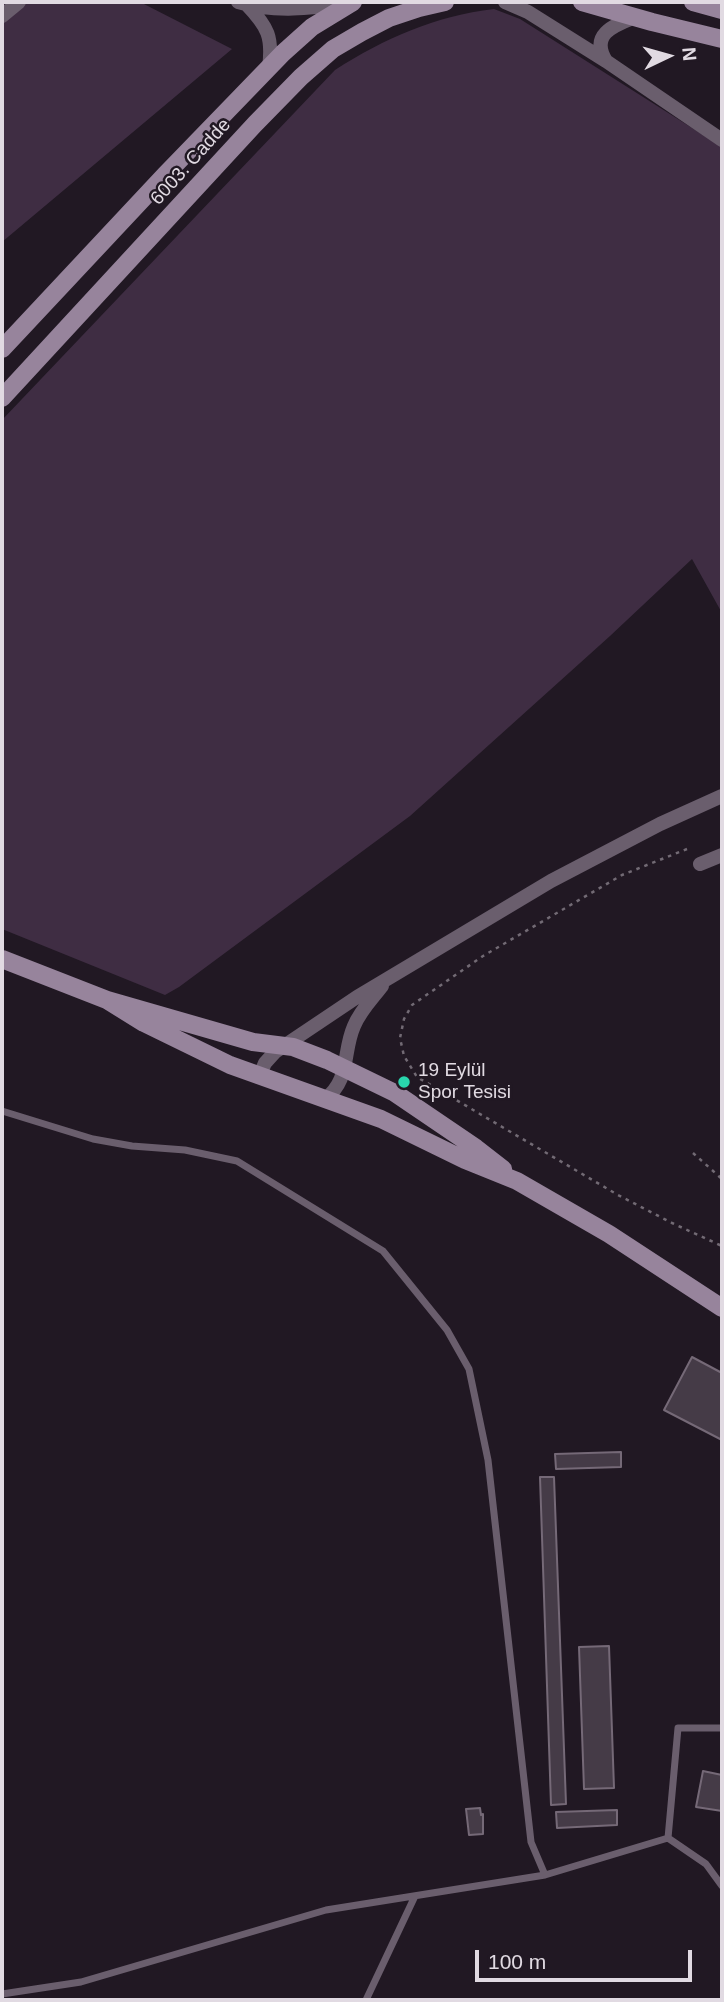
<!DOCTYPE html>
<meta charset="utf-8">
<style>
body{margin:0}
#map{position:relative;width:724px;height:2002px;overflow:hidden;background:#211823;font-family:Helvetica,sans-serif}
canvas{display:block}
.frame{position:absolute;inset:0;border:4px solid #e1dae2;pointer-events:none}
.north{position:absolute;left:633px;top:21px;width:70px;height:70px;-webkit-text-stroke:5px #211823;paint-order:stroke;rotate:85deg;font-size:19px;font-weight:700;line-height:28px;text-align:center;color:#e1dae2}
.north::after{content:'';display:block;margin:auto;width:24px;height:32px;background:#e1dae2;clip-path:polygon(50% 0,100% 100%,50% 72%,0 100%)}
.scale{position:absolute;left:475px;top:1950px;width:217px;height:32px;box-sizing:border-box;border:4px solid #e1dae2;border-top:0;padding-left:9px;font-size:21px;line-height:24px;white-space:nowrap;color:#e1dae2;-webkit-text-stroke:5px #211823;paint-order:stroke}
</style>
<div id="map">
<canvas width="724" height="2002"></canvas>
<div class="frame"></div>
<div class="north">N</div>
<div class="scale">100 m</div>
</div>
<script>
const ctx = document.querySelector('canvas').getContext('2d');
ctx.lineJoin = 'round';
function paint(path, color) { ctx.fillStyle = color; ctx.fill(path, 'evenodd'); }
function trace(path, color, width, dash) { ctx.strokeStyle = color; ctx.lineWidth = width; ctx.lineCap = dash ? 'butt' : 'round'; ctx.setLineDash(dash || []); ctx.stroke(path); }
function drawText(font, color, halo, rows, align = 'center') {
  ctx.font = font + ' Helvetica,sans-serif'; ctx.lineWidth = 5; ctx.setLineDash([]); ctx.textBaseline = 'middle'; ctx.strokeStyle = halo; ctx.fillStyle = color; for (const [text, x, y, turn = 0] of rows) {
    ctx.save(); ctx.translate(x, y); ctx.rotate((+turn || 0) * Math.PI / 180); ctx.textAlign = isNaN(turn) ? turn : align; if (halo) ctx.strokeText(text, 0, 0); ctx.fillText(text, 0, 0); ctx.restore();
  }
}
paint(new Path2D(`
 M 2,2 L 140,2 L 232,49 L 2,242 Z
 M 494,9 L 520,19 L 722,147 L 722,613 L 692,559 L 610,636 L 410,816 L 179,987 L 165,995 L 2,929 L 2,420 L 335,70 C 385,38 435,16 494,9 Z`), '#3f2d43');
const building = new Path2D(`
 M 692,1357 L 722,1373 L 722,1440 L 664,1410 Z
 M 621,1452 L 621,1467 L 556,1469 L 555,1454 Z
 M 540,1477 L 554,1477 L 566,1804 L 551,1805 Z
 M 609,1646 L 614,1788 L 584,1789 L 579,1647 Z
 M 703,1771 L 722,1775 L 722,1811 L 696,1807 Z
 M 480,1808 L 481,1815 L 483,1814 L 483,1834 L 469,1835 L 466,1809 Z
 M 617,1810 L 617,1825 L 557,1828 L 556,1812 Z`);
paint(building, '#453b47');
trace(building, '#756977', 2);
trace(new Path2D(`
 M 687,849 L 622,875 L 483,956 L 412,1005 L 404,1019 L 400,1038 L 404,1056 L 417,1077 L 618,1195 L 672,1223 L 722,1246
 M 693,1153 L 722,1179`), '#726a74', 2.5, [3.5, 5]);
trace(new Path2D(`
 M 2,1111 L 93,1139 L 132,1146 L 185,1150 L 237,1161 L 383,1251 L 447,1330 L 469,1369 L 488,1460 L 531,1842 L 545,1875
 M 668,1838 L 678,1728 L 722,1728
 M 668,1838 L 706,1864 L 722,1886
 M 2,1994 L 81,1982 L 326,1910 L 545,1875 L 668,1838
 M 366,2000 L 415,1896`), '#6a5e6d', 7);
trace(new Path2D(`
 M 238,2 C 275,13 310,8 347,4
 M 505,2 L 528,12 L 606,61 C 589,34 615,25 635,17
 M 247,5 C 268,27 273,37 269,68
 M 2,16 L 19,2
 M 606,61 L 722,140
 M 700,864 L 722,855
 M 259,1077 L 265,1063 L 275,1052 L 357,997 L 551,881 L 660,824 L 722,796
 M 324,1100 C 351,1080 342,1053 354,1026 C 360,1011 372,999 382,986`), '#6a5e6d', 14);
trace(new Path2D(`
 M 582,2 L 652,22 L 722,39
 M 693,2 L 722,10
 M 2,349 L 165,175 L 283,53 L 312,27 L 353,2
 M 2,398 L 255,124 L 301,77 L 333,49 L 362,32 L 389,18 L 419,8 L 445,2
 M 2,959 L 107,1000 L 253,1042 L 293,1047 L 327,1060 L 395,1093 L 476,1148 L 503,1169
 M 107,1000 L 144,1023 L 230,1065 L 381,1119 L 465,1160 L 517,1181 L 609,1234 L 722,1308`), '#97849c', 18);
for (const [x, y, r, color] of [
 [404,1082,7,"#29d5ad"]
]) { const dot = new Path2D(); dot.arc(x, y, r, 0, 2 * Math.PI); ctx.fillStyle = color; ctx.fill(dot); trace(dot, '#211823', 2.5); }
drawText('19px', '#e1dae2', '#211823', [
 ["6003. Cadde",191,162,-48]
]);
drawText('19px', '#e1dae2', '#211823', [
 ["19 Eylül",418,1071],
 ["Spor Tesisi",418,1093]
], 'left');
</script>
